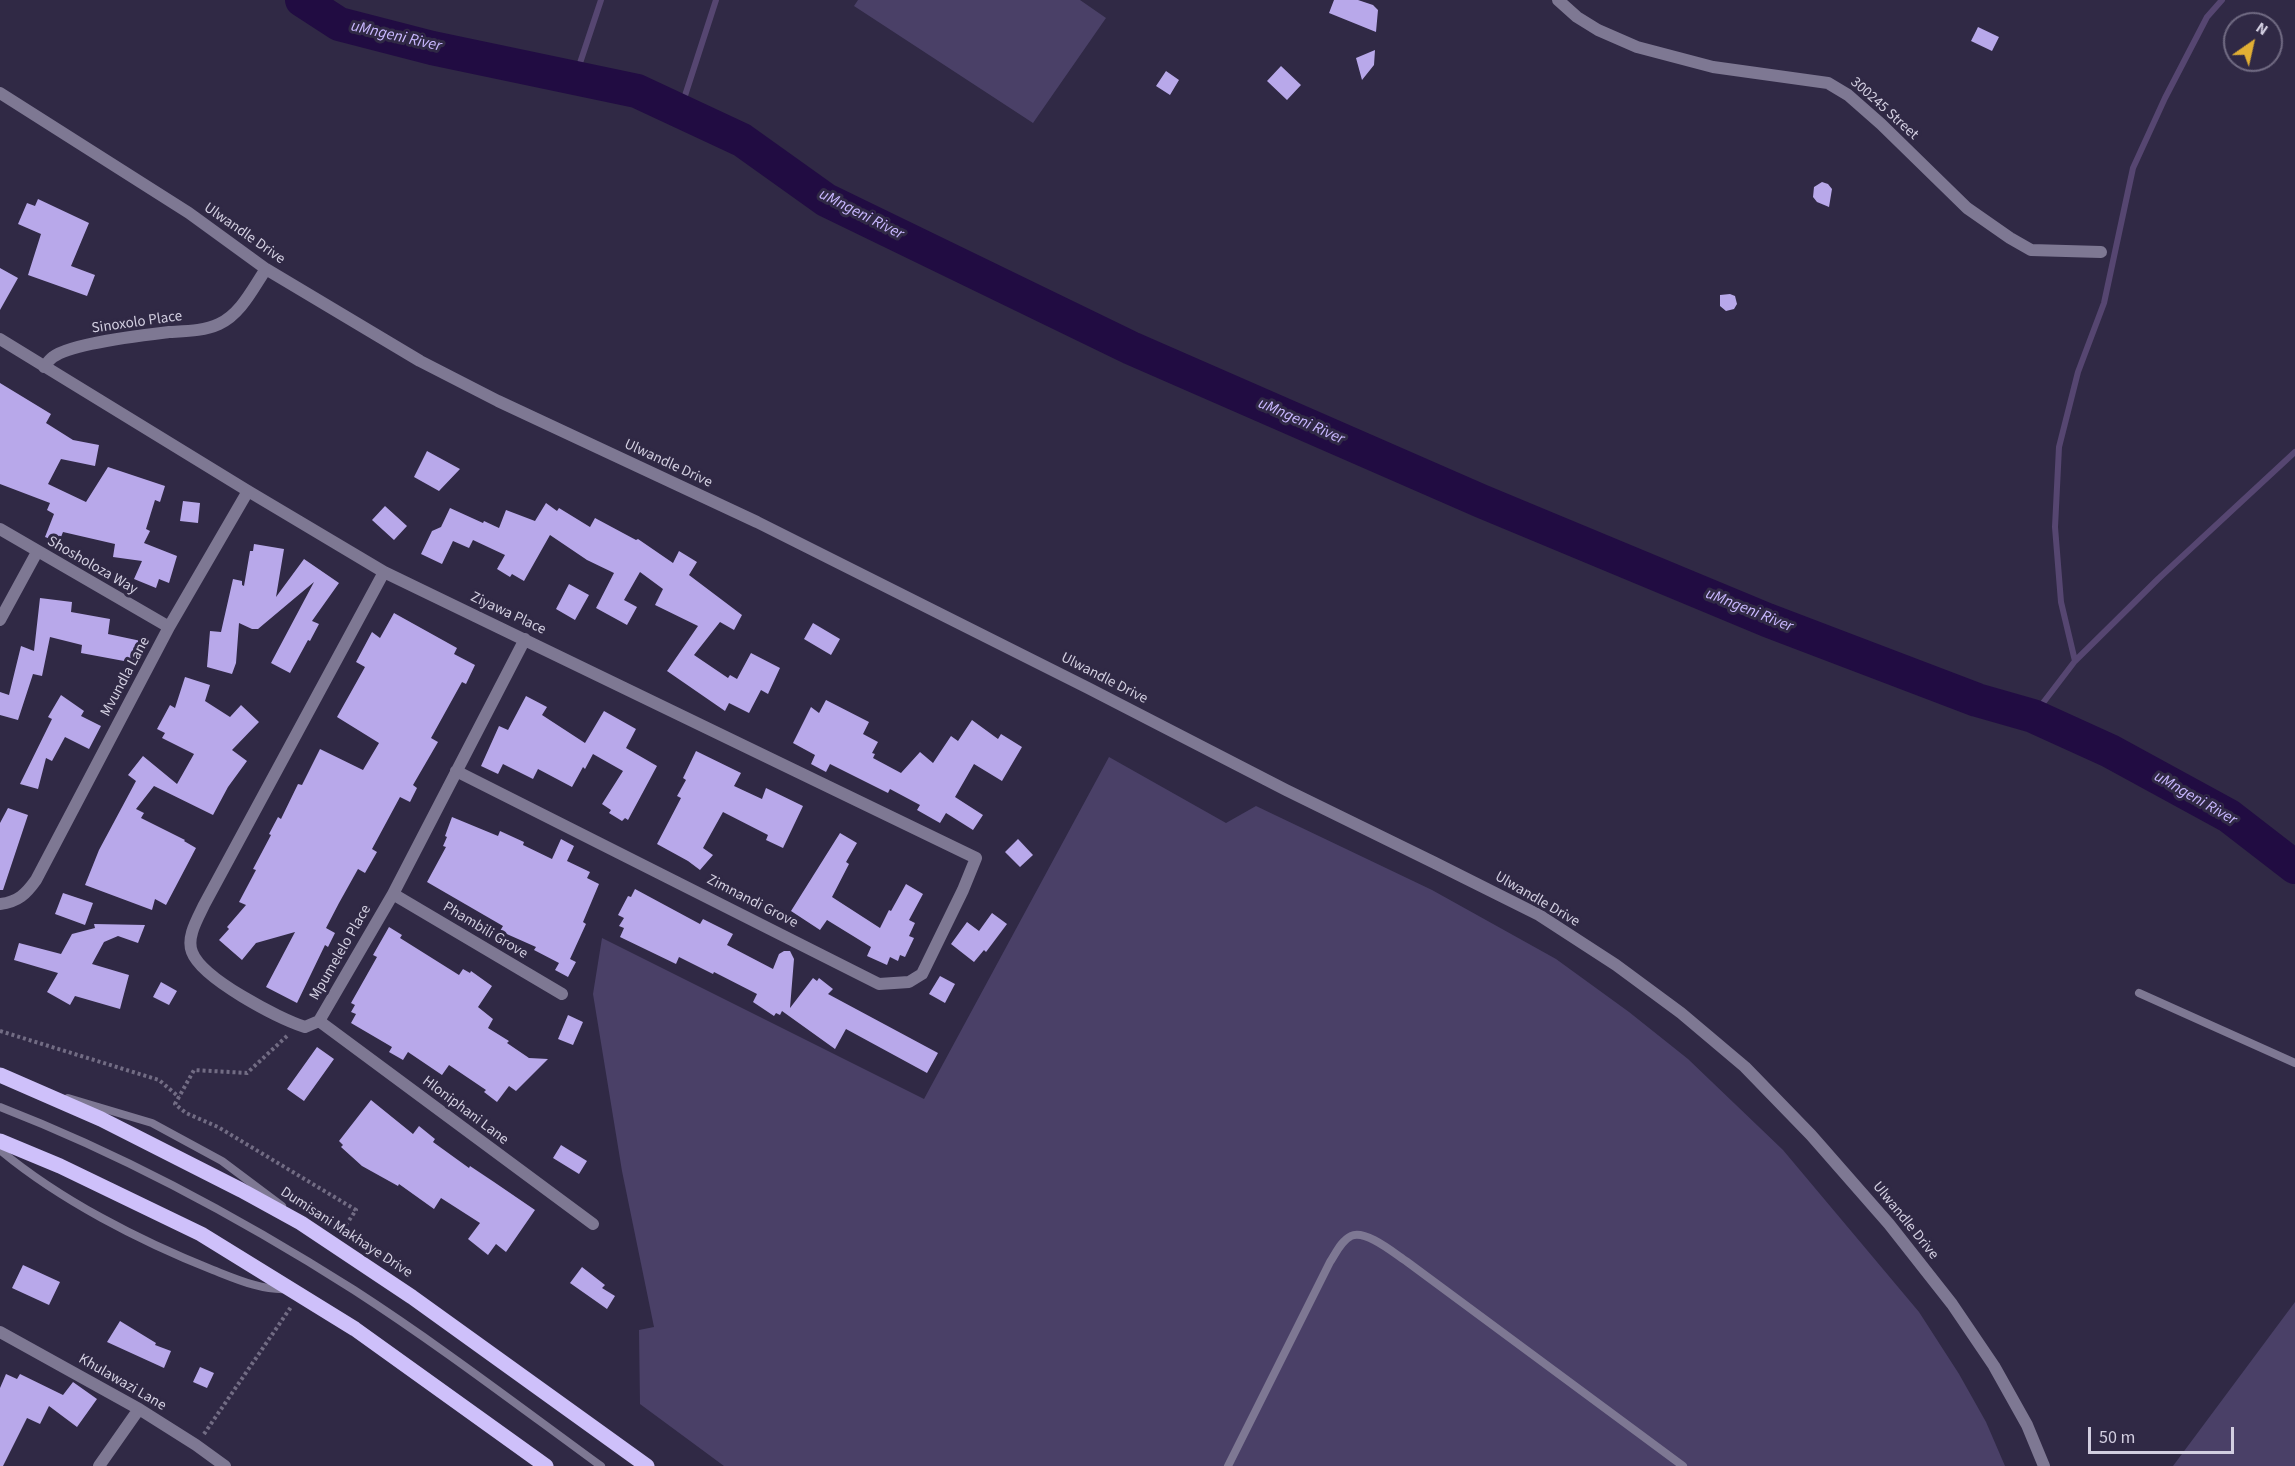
<!DOCTYPE html>
<style>
body{margin:0}
#map{position:relative;width:2295px;height:1466px;overflow:hidden;background:#302945;font-family:"Source Sans 3",sans-serif}
canvas{display:block}
.north{position:absolute;left:2223px;top:12px;width:60px;height:60px;box-sizing:border-box;background:#302945;border:2px solid #716b83;border-radius:50%;rotate:34deg;font-size:16px;font-weight:700;line-height:24px;text-align:center;color:#d2cee0}
.north::after{content:'';display:block;margin:auto;width:21px;height:27px;background:#e1af34;clip-path:polygon(50% 0,100% 100%,50% 72%,0 100%)}
.scale{position:absolute;left:2088px;top:1427px;width:146px;height:27px;box-sizing:border-box;border:3px solid #d2cee0;border-top:0;padding-left:8px;font-size:18px;line-height:21px;white-space:nowrap;color:#d2cee0;-webkit-text-stroke:4px #302945;paint-order:stroke}
</style>
<div id="map">
<canvas width="2295" height="1466"></canvas>
<div class="north">N</div>
<div class="scale">50 m</div>
</div>
<script>
const ctx = document.querySelector('canvas').getContext('2d');
ctx.lineJoin = 'round';
function paint(path, color) { ctx.fillStyle = color; ctx.fill(path, 'evenodd'); }
function trace(path, color, width, dash) { ctx.strokeStyle = color; ctx.lineWidth = width; ctx.lineCap = dash ? 'butt' : 'round'; ctx.setLineDash(dash || []); ctx.stroke(path); }
function drawText(font, color, halo, rows, align = 'center') {
  ctx.font = font + ' "Source Sans 3",sans-serif'; ctx.lineWidth = 6; ctx.setLineDash([]); ctx.textBaseline = 'middle'; ctx.strokeStyle = halo; ctx.fillStyle = color; for (const [text, x, y, turn = 0] of rows) {
    ctx.save(); ctx.translate(x, y); ctx.rotate((+turn || 0) * Math.PI / 180); ctx.textAlign = isNaN(turn) ? turn : align; if (halo) ctx.strokeText(text, 0, 0); ctx.fillText(text, 0, 0); ctx.restore();
  }
}
paint(new Path2D(`
 M 858,0 L 1080,0 L 1106,18 L 1033,123 L 854,6 Z
 M 1109,757 L 1226,823 L 1256,806 L 1432,890 L 1556,959 L 1629,1012 L 1688,1059 L 1783,1150 L 1919,1312 L 1959,1374 L 1986,1422 L 2005,1466 L 724,1466 L 640,1404 L 639,1330 L 654,1327 L 622,1171 L 593,994 L 602,938 L 924,1099 Z
 M 2295,1302 L 2295,1466 L 2173,1466 Z`), '#4a4067');
trace(new Path2D(`
 M 575,78 L 601,0
 M 680,111 L 716,0
 M 2075,661 L 2061,602 L 2055,527 L 2059,447 L 2078,372 L 2104,303 L 2133,168 L 2165,98 L 2207,17 L 2222,0
 M 2033,716 L 2075,661 L 2158,579 L 2295,452`), '#564671', 6);
trace(new Path2D(`
 M 302,0 L 339,24 L 432,48 L 637,91 L 742,140 L 826,200 L 1131,348 L 1481,501 L 1767,620 L 1977,700 L 2033,716 L 2110,751 L 2229,816 L 2295,867`), '#210c42', 34);
paint(new Path2D(`
 M 1334,0 L 1358,0 L 1373,5 L 1378,10 L 1376,32 L 1329,13 Z
 M 1978,27 L 1999,37 L 1992,51 L 1971,41 Z
 M 1375,50 L 1374,65 L 1362,80 L 1356,58 Z
 M 1281,66 L 1301,85 L 1287,100 L 1267,81 Z
 M 1166,71 L 1179,80 L 1170,95 L 1156,86 Z
 M 1822,182 L 1828,184 L 1832,189 L 1829,207 L 1817,202 L 1813,197 L 1814,187 Z
 M 38,199 L 89,223 L 71,266 L 95,275 L 87,296 L 28,275 L 41,234 L 18,224 L 27,203 L 35,206 Z
 M 0,268 L 18,278 L 0,310 Z
 M 1730,294 L 1735,296 L 1737,304 L 1734,309 L 1726,311 L 1720,306 L 1720,295 Z
 M 0,383 L 51,414 L 46,423 L 73,440 L 99,445 L 95,466 L 61,459 L 48,484 L 86,502 L 108,467 L 165,486 L 160,502 L 155,500 L 146,529 L 150,531 L 144,543 L 177,556 L 169,583 L 159,579 L 156,588 L 134,579 L 142,561 L 113,557 L 115,544 L 63,532 L 59,542 L 45,537 L 54,514 L 47,510 L 50,503 L 0,484 Z
 M 427,451 L 460,469 L 439,491 L 414,477 Z
 M 183,501 L 200,503 L 198,523 L 180,521 Z
 M 546,503 L 557,511 L 559,508 L 590,527 L 595,518 L 636,540 L 638,539 L 673,563 L 679,551 L 697,562 L 689,575 L 742,615 L 734,630 L 720,622 L 694,655 L 728,678 L 730,675 L 737,679 L 751,653 L 780,668 L 768,694 L 761,690 L 749,713 L 729,703 L 725,711 L 667,671 L 698,626 L 655,605 L 663,589 L 640,572 L 624,600 L 637,607 L 627,625 L 596,608 L 614,573 L 587,560 L 550,535 L 524,581 L 512,574 L 510,577 L 497,569 L 505,555 L 473,540 L 469,548 L 453,541 L 442,564 L 421,554 L 432,531 L 441,527 L 450,508 L 483,523 L 484,521 L 499,528 L 506,510 L 535,521 Z
 M 385,506 L 407,526 L 394,540 L 372,520 Z
 M 254,544 L 284,549 L 276,597 L 304,559 L 339,583 L 312,621 L 319,624 L 310,641 L 308,640 L 290,673 L 271,663 L 314,582 L 258,629 L 252,629 L 239,623 L 236,663 L 232,674 L 207,667 L 210,631 L 221,632 L 233,579 L 242,581 L 242,585 L 244,586 L 250,551 L 253,551 Z
 M 569,584 L 589,595 L 575,620 L 556,609 Z
 M 40,598 L 72,602 L 71,612 L 110,619 L 108,634 L 141,641 L 143,649 L 137,661 L 124,661 L 81,653 L 82,645 L 50,637 L 42,676 L 33,674 L 18,720 L 0,715 L 0,692 L 9,695 L 21,646 L 34,651 Z
 M 394,613 L 457,648 L 454,654 L 475,665 L 466,684 L 462,682 L 431,738 L 438,742 L 413,785 L 417,788 L 410,802 L 400,797 L 372,849 L 377,852 L 365,873 L 358,869 L 339,903 L 326,928 L 335,933 L 328,947 L 325,945 L 297,1003 L 266,987 L 295,932 L 256,943 L 242,960 L 219,940 L 229,929 L 227,927 L 246,905 L 239,902 L 256,870 L 253,869 L 271,835 L 269,834 L 278,817 L 281,819 L 298,784 L 302,785 L 320,749 L 363,770 L 379,743 L 337,717 L 365,667 L 356,662 L 372,632 L 380,638 Z
 M 813,623 L 840,639 L 831,655 L 804,639 Z
 M 185,677 L 210,685 L 205,701 L 230,717 L 241,705 L 259,722 L 232,750 L 247,761 L 228,787 L 213,815 L 154,786 L 136,809 L 144,813 L 141,818 L 185,840 L 184,841 L 196,848 L 166,905 L 155,899 L 152,910 L 85,885 L 99,850 L 136,781 L 128,775 L 143,756 L 177,784 L 194,754 L 162,738 L 165,733 L 157,729 L 170,705 L 175,708 Z
 M 61,695 L 84,711 L 81,716 L 101,726 L 89,749 L 65,737 L 52,761 L 46,758 L 38,789 L 20,784 L 52,719 L 48,717 Z
 M 526,696 L 547,707 L 542,715 L 585,743 L 604,711 L 636,729 L 626,748 L 657,766 L 628,820 L 625,818 L 622,821 L 609,813 L 611,810 L 602,804 L 623,771 L 593,754 L 585,769 L 583,767 L 572,787 L 538,769 L 533,779 L 503,764 L 498,774 L 481,766 L 499,726 L 508,730 Z
 M 826,700 L 869,722 L 863,734 L 878,742 L 872,753 L 875,754 L 873,758 L 901,773 L 920,752 L 933,763 L 951,736 L 958,741 L 972,720 L 998,739 L 1001,734 L 1022,747 L 1002,781 L 974,764 L 955,797 L 983,815 L 973,830 L 946,813 L 940,823 L 917,810 L 920,805 L 890,789 L 888,793 L 830,764 L 826,772 L 811,764 L 815,755 L 793,743 L 811,707 L 819,713 Z
 M 696,751 L 741,773 L 734,786 L 762,799 L 766,788 L 803,806 L 783,848 L 766,840 L 768,835 L 723,812 L 703,848 L 713,855 L 700,870 L 688,861 L 657,844 L 681,798 L 677,796 L 686,780 L 683,778 Z
 M 8,808 L 28,815 L 3,890 L 0,890 L 0,823 Z
 M 452,817 L 498,836 L 500,831 L 524,842 L 523,845 L 552,859 L 561,839 L 574,846 L 567,861 L 590,872 L 587,878 L 599,884 L 583,922 L 586,924 L 570,959 L 576,962 L 568,977 L 555,970 L 559,963 L 534,950 L 536,947 L 500,931 L 503,926 L 427,882 L 446,847 L 443,846 L 447,837 L 445,836 Z
 M 840,833 L 857,843 L 846,862 L 849,864 L 832,897 L 880,928 L 889,910 L 891,911 L 906,884 L 923,894 L 909,920 L 915,923 L 909,936 L 914,938 L 905,957 L 900,955 L 898,961 L 890,957 L 887,965 L 867,956 L 871,947 L 827,920 L 820,930 L 791,911 Z
 M 1018,839 L 1033,855 L 1020,867 L 1005,852 Z
 M 635,889 L 700,924 L 703,919 L 733,934 L 727,945 L 773,969 L 779,954 L 784,951 L 790,951 L 794,959 L 790,1008 L 813,978 L 817,981 L 819,978 L 833,989 L 828,994 L 938,1053 L 927,1073 L 846,1029 L 835,1049 L 782,1011 L 780,1015 L 776,1013 L 774,1016 L 753,1002 L 757,994 L 714,972 L 713,974 L 679,957 L 676,964 L 620,937 L 624,928 L 619,926 L 624,918 L 618,915 L 628,896 L 631,897 Z
 M 63,893 L 93,903 L 85,925 L 55,914 Z
 M 992,913 L 1007,924 L 986,952 L 984,950 L 974,962 L 951,944 L 967,922 L 979,931 Z
 M 94,924 L 145,925 L 138,943 L 118,936 L 104,942 L 92,964 L 129,975 L 120,1009 L 75,996 L 70,1005 L 47,992 L 58,973 L 14,960 L 19,943 L 61,954 L 72,934 L 95,928 Z
 M 389,927 L 402,935 L 400,938 L 459,975 L 463,969 L 470,973 L 471,971 L 492,986 L 478,1007 L 493,1019 L 488,1028 L 509,1041 L 507,1043 L 529,1058 L 548,1059 L 516,1091 L 509,1086 L 497,1102 L 484,1092 L 486,1090 L 449,1065 L 442,1075 L 408,1052 L 403,1060 L 389,1052 L 392,1047 L 351,1023 L 356,1014 L 351,1012 L 355,1005 L 351,1003 L 377,957 L 373,955 Z
 M 940,976 L 955,984 L 945,1003 L 929,994 Z
 M 161,982 L 177,991 L 169,1005 L 153,997 Z
 M 568,1015 L 583,1022 L 573,1045 L 558,1039 Z
 M 317,1047 L 334,1059 L 304,1101 L 287,1089 Z
 M 371,1100 L 413,1134 L 419,1126 L 435,1139 L 433,1142 L 469,1168 L 470,1166 L 494,1182 L 535,1210 L 506,1252 L 496,1244 L 488,1255 L 468,1239 L 480,1223 L 441,1198 L 434,1209 L 399,1184 L 398,1186 L 362,1166 L 341,1147 L 343,1145 L 339,1141 Z
 M 561,1145 L 587,1161 L 579,1174 L 553,1158 Z
 M 23,1265 L 60,1282 L 49,1305 L 12,1288 Z
 M 582,1267 L 605,1285 L 602,1288 L 615,1296 L 607,1309 L 570,1283 Z
 M 120,1321 L 156,1343 L 155,1345 L 171,1351 L 164,1368 L 107,1342 Z
 M 200,1367 L 214,1373 L 207,1388 L 193,1382 Z
 M 6,1374 L 17,1379 L 20,1374 L 63,1395 L 73,1382 L 97,1399 L 77,1427 L 49,1406 L 40,1424 L 27,1418 L 3,1466 L 0,1466 L 0,1388 Z`), '#b8a8ea');
trace(new Path2D(`
 M 0,1031 L 159,1080 L 179,1097
 M 287,1036 L 247,1073 L 194,1070 L 175,1104 L 186,1113 L 218,1127 L 356,1210 L 342,1231
 M 204,1434 L 291,1307`), '#726c84', 4, [3, 3]);
trace(new Path2D(`
 M 2139,993 L 2295,1063
 M 68,1098 L 152,1123 L 222,1161 L 282,1206
 M 0,1107 C 124,1155 242,1219 354,1290 C 439,1345 520,1407 601,1466
 M 0,1150 C 60,1200 140,1241 213,1270 C 236,1279 263,1291 288,1289
 M 1228,1466 L 1330,1262 C 1336,1253 1341,1241 1351,1236 C 1365,1229 1394,1253 1406,1261 L 1683,1466`), '#7e7893', 8);
trace(new Path2D(`
 M 1558,0 L 1577,17 L 1598,30 L 1637,47 L 1713,67 L 1828,83 L 1848,95 L 1881,124 L 1967,208 L 2010,238 L 2031,250 L 2101,252
 M 0,93 L 189,213 L 266,269 L 420,361 L 498,401 L 757,522 L 1088,688 L 1286,790 L 1435,863 L 1539,915 L 1616,965 L 1681,1013 L 1745,1067 L 1811,1135 L 1889,1224 L 1952,1304 L 1994,1366 L 2027,1425 L 2044,1466
 M 0,339 L 248,491 L 384,572 L 976,858 L 963,890 L 922,974 L 909,982 L 879,984 L 456,771
 M 44,367 C 47,363 50,359 53,357 C 72,343 144,335 169,332 C 186,331 204,331 219,324 C 241,314 253,288 266,269
 M 0,529 L 169,627
 M 384,572 L 204,905 C 198,918 186,937 192,952 C 202,979 278,1018 305,1027 L 319,1021 L 393,894 L 525,639
 M 0,620 L 37,552
 M 393,894 L 562,994
 M 0,904 C 18,902 26,894 36,880 L 169,627 L 248,491
 M 319,1021 L 593,1224
 M 0,1332 L 139,1409 L 196,1445 L 225,1466
 M 99,1466 L 139,1409`), '#7e7893', 12);
trace(new Path2D(`
 M 0,1075 L 101,1119 L 241,1190 L 301,1223 L 412,1297 L 647,1466
 M 0,1141 L 60,1166 L 201,1234 L 355,1329 L 546,1466`), '#cec0fa', 15);
drawText('15px', '#d2cee0', '#302945', [
 ["300245 Street",1884,109,42],
 ["Ulwandle Drive",244,234,35],
 ["Sinoxolo Place",137,323,-8],
 ["Ulwandle Drive",668,464,25],
 ["Shosholoza Way",92,566,30],
 ["Ziyawa Place",508,614,25],
 ["Mvundla Lane",126,677,-62],
 ["Ulwandle Drive",1104,679,27],
 ["Ulwandle Drive",1537,900,30],
 ["Zimnandi Grove",752,902,27],
 ["Phambili Grove",485,931,31],
 ["Mpumelelo Place",341,953,-60],
 ["Hloniphani Lane",465,1111,37],
 ["Ulwandle Drive",1905,1221,51],
 ["Dumisani Makhaye Drive",346,1233,33],
 ["Khulawazi Lane",122,1383,30]
]);
drawText('italic 16px', '#c9b8ff', '#302945', [
 ["uMngeni River",396,37,13],
 ["uMngeni River",861,215,27],
 ["uMngeni River",1301,422,24],
 ["uMngeni River",1749,611,22],
 ["uMngeni River",2195,799,30]
]);
</script>
